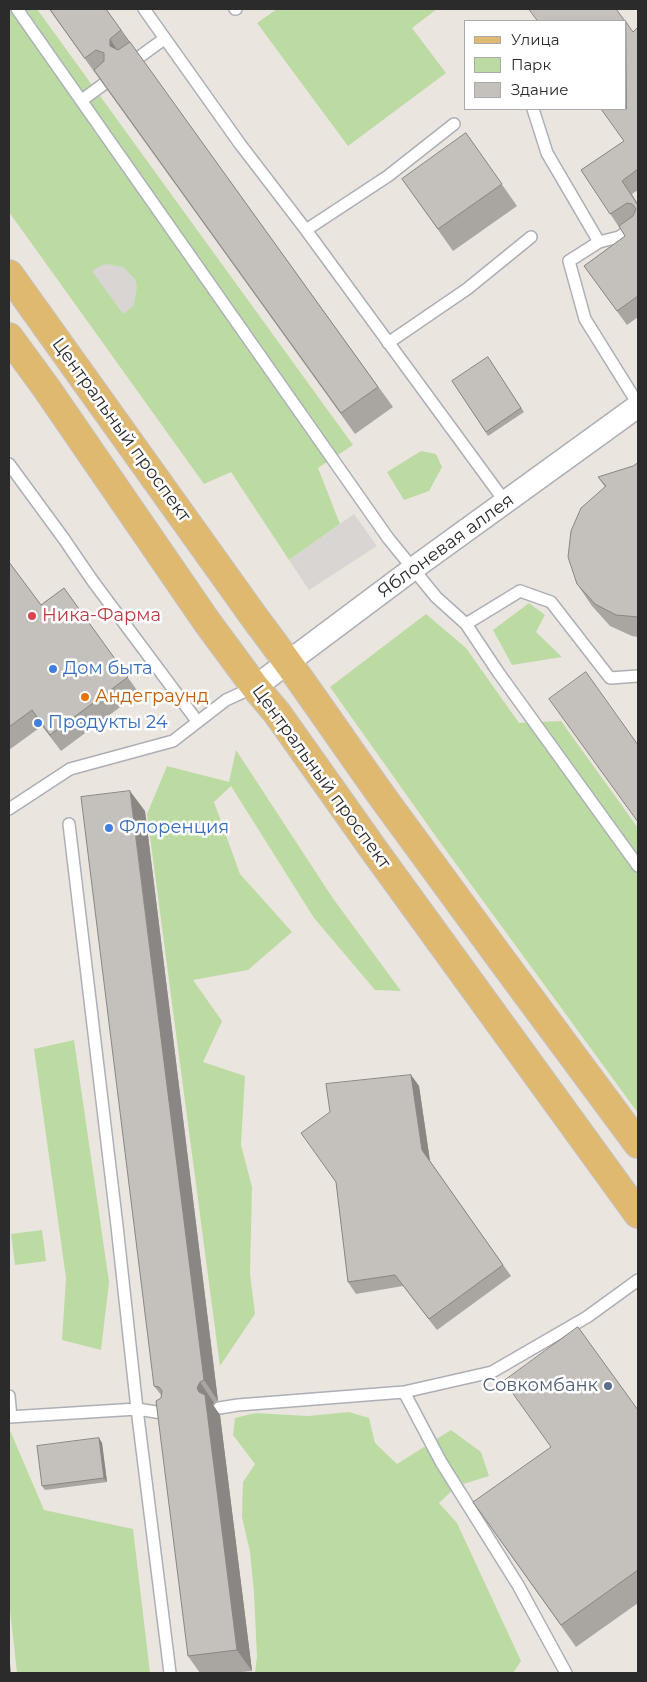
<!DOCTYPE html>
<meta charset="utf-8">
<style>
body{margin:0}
#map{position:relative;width:647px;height:1682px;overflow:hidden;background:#ebe5e0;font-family:Montserrat,sans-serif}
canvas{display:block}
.frame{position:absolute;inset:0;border:10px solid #2b2b2b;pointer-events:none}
.legend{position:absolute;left:464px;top:20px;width:162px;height:90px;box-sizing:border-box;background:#fff;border:1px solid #aaa;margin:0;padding:6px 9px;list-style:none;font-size:15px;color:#2b2b2b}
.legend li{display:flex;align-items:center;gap:10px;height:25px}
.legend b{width:25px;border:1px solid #aaa}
</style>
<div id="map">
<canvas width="647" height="1682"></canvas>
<div class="frame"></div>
<ul class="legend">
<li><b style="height:6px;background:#e0b970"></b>Улица</li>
<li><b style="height:14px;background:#bcdba3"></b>Парк</li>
<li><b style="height:14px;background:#c4c0bb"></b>Здание</li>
</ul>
</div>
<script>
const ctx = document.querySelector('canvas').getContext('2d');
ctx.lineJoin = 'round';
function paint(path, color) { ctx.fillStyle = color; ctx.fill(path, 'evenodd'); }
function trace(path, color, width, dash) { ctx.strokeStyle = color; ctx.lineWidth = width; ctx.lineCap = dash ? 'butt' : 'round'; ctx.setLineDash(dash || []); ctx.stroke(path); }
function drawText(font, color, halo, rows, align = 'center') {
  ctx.font = font + ' Montserrat,sans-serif'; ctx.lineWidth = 5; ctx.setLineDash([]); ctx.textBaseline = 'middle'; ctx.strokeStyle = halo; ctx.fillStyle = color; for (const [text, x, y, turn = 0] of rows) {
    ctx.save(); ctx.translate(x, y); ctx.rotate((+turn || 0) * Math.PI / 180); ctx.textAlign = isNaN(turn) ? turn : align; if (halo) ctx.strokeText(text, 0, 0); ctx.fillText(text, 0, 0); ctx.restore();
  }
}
paint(new Path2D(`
 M 9,9 L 37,9 L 353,445 L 318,468 L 340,524 L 289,560 L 231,472 L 204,484 L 9,212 Z
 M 277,9 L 437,9 L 412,28 L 446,73 L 348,146 L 257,23 Z
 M 421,451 L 436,454 L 442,467 L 429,491 L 404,500 L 387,472 Z
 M 529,603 L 545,615 L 536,632 L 562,657 L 512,665 L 493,630 Z
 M 426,614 L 466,648 L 519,723 L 561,721 L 638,828 L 638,1113 L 437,838 L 330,687 Z
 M 236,750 L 332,897 L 401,991 L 375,990 L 314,918 L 231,786 L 214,802 L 240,874 L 292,932 L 248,970 L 193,980 L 222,1021 L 203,1062 L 245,1076 L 241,1145 L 252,1187 L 250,1274 L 255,1314 L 220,1366 L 147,814 L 167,766 L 229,782 Z
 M 74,1040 L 109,1282 L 101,1350 L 62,1340 L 66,1278 L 34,1049 Z
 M 42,1230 L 46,1261 L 15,1265 L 11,1234 Z
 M 349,1412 L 369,1418 L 375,1443 L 397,1464 L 451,1430 L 481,1452 L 489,1476 L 457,1486 L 439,1503 L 457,1523 L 521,1661 L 513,1673 L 255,1673 L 257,1657 L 254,1593 L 250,1552 L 242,1517 L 243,1482 L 255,1464 L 233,1435 L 235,1418 L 255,1413 L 308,1416 Z
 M 9,1428 L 44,1510 L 133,1529 L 150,1673 L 17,1673 L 9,1601 Z`), '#bcdba3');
paint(new Path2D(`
 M 108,264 L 123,267 L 135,279 L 137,287 L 134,305 L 123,314 L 92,271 L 102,265 Z
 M 354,514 L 377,546 L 309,590 L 289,560 Z`), '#d8d5d2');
const lane = new Path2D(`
 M 17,9 L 388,538 L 436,597 L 466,624 L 498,672 L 638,866
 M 144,9 L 240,144 L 306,230 L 506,503
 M 235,9 L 236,9
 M 131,63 L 164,39
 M 82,100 L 112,78
 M 533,109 L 547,153 L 599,242
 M 638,224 L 619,237 L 599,242 L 569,261 L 585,319 L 638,404
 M 306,230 L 388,176 L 454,124
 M 388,343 L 467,289 L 531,237
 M 9,464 L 64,539 L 92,580 L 197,721
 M 466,624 L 520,591 L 551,602 L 610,678 L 638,676
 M 9,809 L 70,769 L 173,741 L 226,700 L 254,687
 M 69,824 L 117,1226 L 137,1409 L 170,1673
 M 404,1392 L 441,1462 L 518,1585 L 566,1673
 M 9,1396 L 11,1417
 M 219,1408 L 238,1405 L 404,1392 L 492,1372 L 587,1317 L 638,1280
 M 9,1417 L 137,1409 L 169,1414`);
const street = new Path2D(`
 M 255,687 L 414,568 L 638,406`);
const primary = new Path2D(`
 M 9,274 L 257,621 C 303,681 344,744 389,806 C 471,919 555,1032 638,1144
 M 9,337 L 47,389 L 207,622 L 255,687 L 277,713 L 374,850 L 638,1214`);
trace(lane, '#acafb6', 14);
trace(street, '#acafb6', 25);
trace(primary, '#c4c4c4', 30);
trace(lane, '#fff', 11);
trace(street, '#fff', 22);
trace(primary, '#e0b970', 28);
paint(new Path2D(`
 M 49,9 L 106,9 L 393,407 L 355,434 Z
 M 638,27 L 638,190 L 632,194 L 638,204 L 638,317 L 627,325 L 584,266 L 625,236 L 581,170 L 624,141 L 633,32 Z
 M 466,133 L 517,206 L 453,251 L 402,179 Z
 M 488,357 L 524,412 L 488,436 L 452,381 Z
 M 638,463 L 638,637 L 632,636 L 610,626 L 592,606 L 577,584 L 605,487 L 598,477 L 633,466 Z
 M 9,562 L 41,605 L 64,588 L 139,693 L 61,751 L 42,726 L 9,750 Z
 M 145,811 L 218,1401 L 214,1403 L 213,1405 L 220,1415 L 252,1671 L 231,1673 L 200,1673 L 188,1656 L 161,1395 L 154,1386 Z
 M 411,1075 L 419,1086 L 430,1161 L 511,1276 L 437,1330 L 403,1286 L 356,1294 L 348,1282 L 336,1182 Z
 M 638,1410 L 638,1603 L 576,1647 L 473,1502 Z
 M 99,1438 L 102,1443 L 107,1482 L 45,1490 L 42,1486 Z`), '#a9a5a1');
paint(new Path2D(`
 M 120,28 L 134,48 L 135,51 L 121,30 Z
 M 110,39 L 124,60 L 110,46 Z
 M 130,791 L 145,811 L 218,1401 L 204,1380 Z
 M 411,1075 L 419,1086 L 430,1161 L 422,1150 Z
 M 200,1382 L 214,1403 L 213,1405 L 220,1415 L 252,1671 L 237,1650 L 197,1388 Z
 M 99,1438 L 102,1443 L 107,1482 L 104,1478 Z
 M 9,1653 L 11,1673 L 9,1673 Z`), '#898683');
const building = new Path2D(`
 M 50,9 L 106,9 L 121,30 L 110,39 L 110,46 L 118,50 L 130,42 L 378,387 L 341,413 L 94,70 L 104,61 L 104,53 L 96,50 L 85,58 Z
 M 529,9 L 616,9 L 625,21 L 538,21 Z
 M 626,22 L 633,32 L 638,27 L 638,169 L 622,181 L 638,205 L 638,296 L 617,311 L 584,266 L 625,236 L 619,226 L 633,216 L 636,209 L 632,204 L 627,203 L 610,214 L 581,170 L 624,141 L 601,109 L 626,109 Z
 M 466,133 L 502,184 L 438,229 L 402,179 Z
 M 488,357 L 521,408 L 486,432 L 452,381 Z
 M 638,463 L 638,617 L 616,615 L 595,604 L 577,584 L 568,557 L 571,531 L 581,508 L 606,486 L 598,477 L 633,466 Z
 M 9,562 L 41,605 L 64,588 L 128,677 L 50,735 L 32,710 L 9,727 Z
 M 586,672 L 638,745 L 638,822 L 549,699 Z
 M 130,791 L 204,1380 L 200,1382 L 197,1388 L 199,1392 L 205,1395 L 237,1650 L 188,1656 L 156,1401 L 161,1398 L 162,1391 L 159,1387 L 154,1386 L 81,797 Z
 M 411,1075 L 422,1150 L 503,1265 L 429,1319 L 395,1275 L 348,1282 L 336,1182 L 301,1133 L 330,1112 L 326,1084 Z
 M 578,1327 L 638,1410 L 638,1570 L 561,1625 L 473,1502 L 551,1447 L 504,1381 Z
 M 99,1438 L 104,1478 L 42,1486 L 37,1446 Z`);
paint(building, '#c4c0bb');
trace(building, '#898683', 1);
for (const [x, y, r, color] of [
 [32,616,5,"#e0444e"],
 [53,669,5,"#3f7fe0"],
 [85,697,5,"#e8710a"],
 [38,723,5,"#3f7fe0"],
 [109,828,5,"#3f7fe0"],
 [608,1386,5,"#5c6f8a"]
]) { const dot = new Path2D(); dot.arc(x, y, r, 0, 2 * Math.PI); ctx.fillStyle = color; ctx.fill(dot); trace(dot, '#fff', 2); }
drawText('18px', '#2b2b2b', '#fff', [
 ["Центральный проспект",121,430,54],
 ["Яблоневая аллея",446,546,-36],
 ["Центральный проспект",321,777,54]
]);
drawText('18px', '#be3a42', '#fff', [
 ["Ника-Фарма",42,616]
], 'left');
drawText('18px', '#366cbe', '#fff', [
 ["Дом быта",63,669],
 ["Продукты 24",48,723],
 ["Флоренция",119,828]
], 'left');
drawText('18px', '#c56008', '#fff', [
 ["Андеграунд",95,697]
], 'left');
drawText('18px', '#4e5e75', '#fff', [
 ["Совкомбанк",598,1386]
], 'right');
</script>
